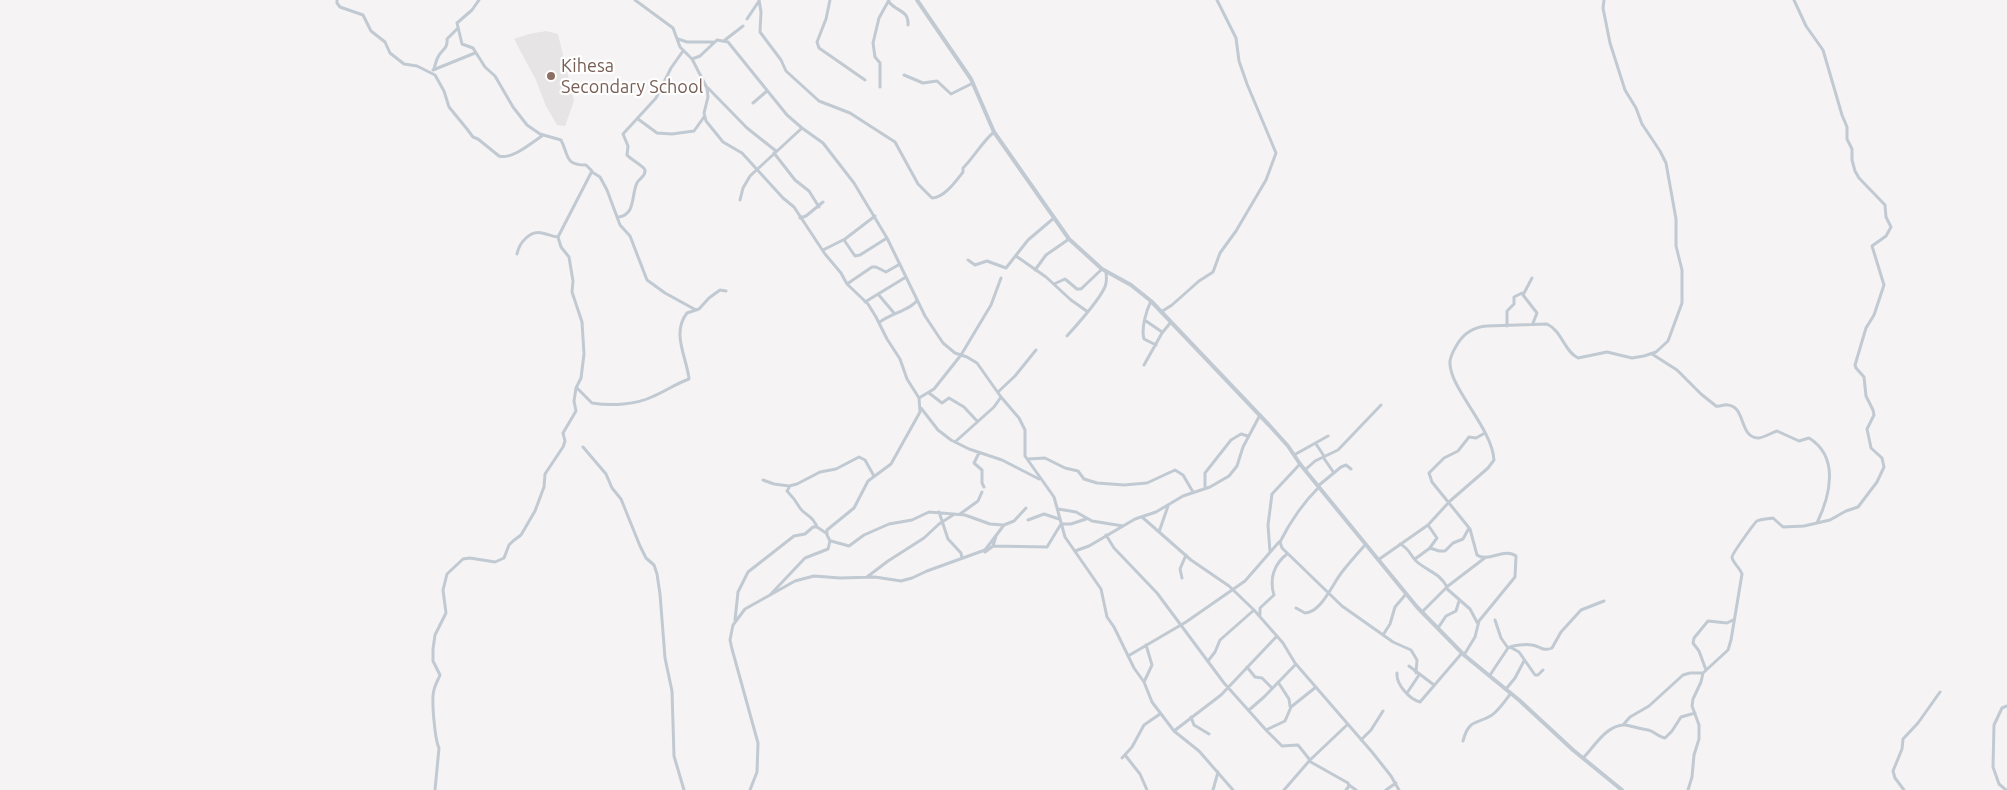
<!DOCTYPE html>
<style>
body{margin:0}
canvas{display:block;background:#f5f3f3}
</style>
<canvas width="2007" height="790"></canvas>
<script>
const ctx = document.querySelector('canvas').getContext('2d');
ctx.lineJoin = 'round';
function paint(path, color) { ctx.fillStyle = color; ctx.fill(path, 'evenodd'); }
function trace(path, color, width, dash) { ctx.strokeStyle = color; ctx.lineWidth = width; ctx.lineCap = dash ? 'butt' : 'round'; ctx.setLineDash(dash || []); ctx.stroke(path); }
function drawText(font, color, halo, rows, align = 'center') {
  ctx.font = font + ' Ubuntu,sans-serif'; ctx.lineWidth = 4.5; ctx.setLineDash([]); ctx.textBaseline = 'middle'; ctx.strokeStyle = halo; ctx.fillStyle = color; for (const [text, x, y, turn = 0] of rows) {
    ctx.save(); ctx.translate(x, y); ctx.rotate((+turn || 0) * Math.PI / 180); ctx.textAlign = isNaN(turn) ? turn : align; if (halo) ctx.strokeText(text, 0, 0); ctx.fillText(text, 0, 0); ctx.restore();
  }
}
paint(new Path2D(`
 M 546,31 L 558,34 L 574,101 L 565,126 L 557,125 L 546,106 L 536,80 L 514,39 L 529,34 Z`), '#e6e4e5');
trace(new Path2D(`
 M 337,0 L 337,3 L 340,7 L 363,15 L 371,31 L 385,42 L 390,53 L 404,64 L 417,66 L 435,75 L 444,91 L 449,107 L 467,129 L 473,137 L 478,139 L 499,156 C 512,160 531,143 542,136
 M 635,0 L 673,28 L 680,47 L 692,59 L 700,56 L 717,40 L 728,42 L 787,115 L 802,128 L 823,143 L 854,183 L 887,238 L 925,316 L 943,343 L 955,353 L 967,357 L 977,363 L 1001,397 L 1019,418 L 1025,430 L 1025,456 L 1054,497 L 1065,537 L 1101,589 L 1107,617 L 1114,627 L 1134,668 L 1144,682 L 1152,702 L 1174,731 L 1199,751 L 1233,790
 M 759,0 L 761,12 L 760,32 L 781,60 L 786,71 L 819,101 L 850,113 L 895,142 L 918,184 L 932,198 C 944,198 956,181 963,172 L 963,168 C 974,157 982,142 994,132
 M 830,0 L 826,19 L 817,42 L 819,48 L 865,80
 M 889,2 C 897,12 909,10 908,25
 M 747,19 L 759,1
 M 678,39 L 687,42 L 713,42
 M 725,40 L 743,26
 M 692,59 L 707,88 L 708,97 L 704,113 L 706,121 L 723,142 L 742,153 L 783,198 L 794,207 L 825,254 L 841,273 L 847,284 L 868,304 L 876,317 L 887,339 L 900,359 L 907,379 L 919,398 L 920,412 L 891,464 L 868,481 L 854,508 L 827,530 L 827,535 L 830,541 L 828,549 L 805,558 L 770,595 L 745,609 L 733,625 L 730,640 L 732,649 L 758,743 L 757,772 L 750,790
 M 434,69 C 435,65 436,61 438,57 C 442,49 448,49 447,39 L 457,29
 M 433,70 L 475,53
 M 904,75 L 923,83 L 937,81 L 951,94 L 973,83
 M 880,87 L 880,63 L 875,57 L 873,43 L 879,18 L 889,0
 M 708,88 L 747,128 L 776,151
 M 753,103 L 767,91
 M 638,119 L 657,133 L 672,134 L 694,131 L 704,117
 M 774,153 L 795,180 L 809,191 L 819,207
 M 592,172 L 600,177 L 607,190 L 620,225 L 630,236 L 647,280 L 665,293 L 696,310
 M 740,200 L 743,188 L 750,176 L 802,128
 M 619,217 C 636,214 631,195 637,183 C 639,178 646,177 645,170 C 643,165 631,160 627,155 L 628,146 L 623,134 L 656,98 L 671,68 L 683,51
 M 800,218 L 806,216 L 823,202
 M 844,240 L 855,256 L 860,255 L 887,238
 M 823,250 L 845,239 L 875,216
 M 517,254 C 519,243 530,230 542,233 C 548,234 552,237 558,237
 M 1016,256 L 1046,277 L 1071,300 L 1088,312
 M 968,260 L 975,265 L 987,261 L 1006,268 L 1028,240 L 1054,218
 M 1035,270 L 1046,255 L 1069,239
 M 1532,278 L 1523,295 L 1537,313 L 1533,323
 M 847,284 L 872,267 L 876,267 L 886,272 L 900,264
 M 1054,284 L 1065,279 L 1077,289 L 1081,289 L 1102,269
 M 878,294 L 894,313
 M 1151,301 C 1146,311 1141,329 1144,339 L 1156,345
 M 865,302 L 906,277
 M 1161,312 L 1172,305 L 1199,281 L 1213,272 L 1220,253 L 1236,231 L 1266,180 L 1276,153 L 1247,84 L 1239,61 L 1236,38 L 1217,0
 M 1146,321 L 1162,332
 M 880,322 C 889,314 913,309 917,300
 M 1507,326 L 1507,311 L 1514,304 L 1514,297 L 1522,293
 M 1067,336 C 1076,326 1105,294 1106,283 C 1107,279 1106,275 1106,271
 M 1652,354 L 1677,370 L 1701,394 L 1716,406 C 1720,407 1724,404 1728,405 C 1746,407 1739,437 1758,438 C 1763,438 1771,433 1777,431 L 1799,441 L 1809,438 C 1840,457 1830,496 1817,523
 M 1144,365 L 1162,333 L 1171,322
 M 577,388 L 592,403 C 611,406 636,405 654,396 C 666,391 677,383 689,379 C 687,358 671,333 687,313 L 699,309 L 709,298 L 720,290 L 726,291
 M 998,392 L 1015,376 L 1036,350
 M 929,393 L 942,403 L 949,398 L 964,407 L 977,421
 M 919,398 L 934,389 L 961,355 L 991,305 L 1001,278
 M 921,408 L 938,430 L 951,440 L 969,449 L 1002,460 L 1039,479
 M 955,442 L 994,407 L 1001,397
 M 1316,444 L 1324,456
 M 583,447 L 606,474 L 612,488 L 621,499 L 640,546 L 646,558 L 654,565 L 657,574 L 660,594 L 665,658 L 672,691 L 674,756 L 684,790
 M 979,453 L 974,463 L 982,470 L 982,483 L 984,487
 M 1294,455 L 1328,436
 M 1323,457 L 1334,473
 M 1028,459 L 1045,458 L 1065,468 L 1078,471 L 1084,479 L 1097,483 L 1124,485 L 1147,483 L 1175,470 L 1183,475 L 1193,492
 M 1305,470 L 1315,461 L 1338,450 L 1381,405
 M 763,480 L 774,484 L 789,486 L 797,484 L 820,472 L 836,469 L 859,457 L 865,460 L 874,476
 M 790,486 L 787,491 C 792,496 796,501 800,508 C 805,516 812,514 817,527
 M 1318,486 L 1341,467 L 1346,465 L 1351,469
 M 1319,487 C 1303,503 1290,522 1280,542 L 1282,548 L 1342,606 L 1393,642 L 1411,650 L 1417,660 L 1416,673
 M 1205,488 L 1205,473 L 1231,440 L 1241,434 L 1248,436
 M 1058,509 L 1076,512 L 1092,521 L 1123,526
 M 939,512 L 948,539 L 961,553 L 962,558
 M 960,514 L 978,501 L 982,492
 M 1142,517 L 1191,560 L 1229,586 L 1254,610 L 1283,643 L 1295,663 L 1372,752 L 1391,776 L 1399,790
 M 1028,520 L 1044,514 L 1059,519
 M 1428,525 L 1437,538 L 1429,549
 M 1159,532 L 1168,506
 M 1106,535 L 1114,548 L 1157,593 L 1224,683 L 1266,730 L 1282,746 L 1298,745 L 1310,760
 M 831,541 L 849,546 L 864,535 L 889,524 L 912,520 L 929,512 L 965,515 L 990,524 L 1003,525
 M 1400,544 C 1409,548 1410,555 1416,561 C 1427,571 1440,573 1447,587
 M 993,546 L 1047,547 L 1061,524 L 1071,524 L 1086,519
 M 1075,551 L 1089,546 L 1135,519 L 1156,512 L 1183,496 L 1210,487 L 1229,476 L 1237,466 L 1243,447 L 1260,415
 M 985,552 L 993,546 L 996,536
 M 1270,552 L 1268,525 L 1272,494 L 1300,464
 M 1415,559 L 1430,548 L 1439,551 L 1445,551 L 1453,543 L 1463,539 L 1469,528
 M 1378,560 L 1428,525 L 1450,501 L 1488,468 L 1494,460 C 1492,427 1448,387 1450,361 C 1451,354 1455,348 1458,343 C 1465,332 1474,327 1487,326 L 1547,324 C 1562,331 1564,351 1578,358 L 1607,352 L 1632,358 L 1644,356 L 1656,352 L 1668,341 L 1682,303 L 1682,270 L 1676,246 L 1676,219 L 1666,163 L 1660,151 L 1642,124 L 1636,108 L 1625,90 L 1610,43 L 1603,8 L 1604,0
 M 867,577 L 888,561 L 924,538 L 939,524 L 953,515
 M 1182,578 L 1180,569 L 1186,555
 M 1446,588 L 1470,609 L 1478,624
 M 770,595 L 795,581 L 814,576 L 840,578 L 875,577 L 901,581 L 912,578 L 927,571 L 985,550 L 1004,525 L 1014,521 L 1026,508
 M 1296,608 L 1305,613 C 1321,613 1333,583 1342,572 C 1349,563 1357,554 1365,545
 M 1422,612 L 1448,586 L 1486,557
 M 1260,615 L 1260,608 L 1274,595 C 1269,579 1274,564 1287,554
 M 735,620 L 738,592 L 748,572 L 794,536 L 805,534 L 813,527 L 817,527 L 826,533
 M 1495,620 L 1501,638 L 1508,648
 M 1438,628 L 1446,616 L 1456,611 L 1459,601
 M 1383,635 L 1390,624 L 1395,607 L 1406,594
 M 1510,647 L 1519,652 L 1535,675 L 1538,675 L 1543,670
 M 1464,655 L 1475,637 L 1479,621 L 1515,577 L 1516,556 C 1505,547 1488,563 1477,555 L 1470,529 L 1432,482 L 1429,473 L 1444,458 L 1458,451 L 1469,437 L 1476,438 L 1485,433
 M 1128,656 L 1186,622 L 1245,581 L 1279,542
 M 1208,661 L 1215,652 L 1220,640 L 1254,610
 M 1409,666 L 1434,685
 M 1247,667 L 1255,677 L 1262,678 L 1272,688
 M 1706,670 L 1699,651 L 1693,643 L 1694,638 L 1708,621 L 1727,623 L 1733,620
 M 1397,673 C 1396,684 1409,699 1420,702 L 1462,653
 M 1490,675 L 1508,648 C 1513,645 1526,644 1532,645 C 1540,646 1543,652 1552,648 L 1561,632 L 1581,610 L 1604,601
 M 1144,682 L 1152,665 L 1146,645
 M 1278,682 L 1289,699 L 1290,706
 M 1506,689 L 1515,678 L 1524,661
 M 1407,693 L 1419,675
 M 1249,710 L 1264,697 L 1296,664
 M 1191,717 L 1194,725 L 1209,734
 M 1623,725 L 1630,717 L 1649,706 L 1683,675 L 1690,673 L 1702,673
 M 1266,730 L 1285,721 L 1291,707 L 1316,687
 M 1174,731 L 1221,695 L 1277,636
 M 1361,740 L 1371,730 L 1383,711
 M 1463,741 C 1469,718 1477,725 1492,715 C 1499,710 1505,701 1511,693
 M 1125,755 L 1140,774 L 1147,790
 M 1122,758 L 1132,747 L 1144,725 L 1160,714
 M 1583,758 C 1594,747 1607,724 1625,725 C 1632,726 1640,729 1648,730 C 1654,731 1658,737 1665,738 L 1672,731 L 1681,717 L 1695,713
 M 1309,761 L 1348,783 L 1349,786 L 1346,790
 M 1349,785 L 1356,790
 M 435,790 L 439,748 C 435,740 431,699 434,690 C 435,685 438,680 440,675 L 433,661 L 433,649 L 435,635 L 446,613 L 443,590 L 447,574 L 463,559 L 470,558 L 495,562 L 504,558 L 509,545 L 513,541 L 521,535 L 535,511 L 544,487 L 545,474 L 563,447 L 565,441 L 563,433 L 576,411 L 574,401 L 576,388 L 581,378 L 584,354 L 582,322 L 572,292 L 573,281 L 569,257 L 561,247 L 558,237 L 592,171 L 586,165 C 564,165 569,155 561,140 L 540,134 L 527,125 L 513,107 L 495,76 L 485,67 L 473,48 L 462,44 L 457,23 L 472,10 L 479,0
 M 1213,790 L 1218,772
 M 1284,790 L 1310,760 L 1348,724
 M 1386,790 L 1396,783
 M 1688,790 L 1692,777 L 1694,755 L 1699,739 L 1699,725 L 1692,706 L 1693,699 L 1701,682 L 1703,673 L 1728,650 L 1731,640 L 1742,574 C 1740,568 1732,562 1732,557 C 1732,554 1755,522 1757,521 C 1761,519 1768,519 1773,518 L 1783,527 L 1804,526 L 1830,520 L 1846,511 L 1858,507 L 1877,482 L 1884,467 L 1882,458 L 1871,448 L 1870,443 L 1867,429 L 1874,415 L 1873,410 L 1866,396 L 1864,377 L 1856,368 L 1855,365 L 1866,328 L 1874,315 L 1884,285 L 1872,246 L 1886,236 L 1891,227 L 1886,217 L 1885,205 L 1859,178 L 1855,171 L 1852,160 L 1852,149 L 1847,139 L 1847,127 L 1842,115 L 1823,50 L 1806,26 L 1794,0
 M 1904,790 L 1895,778 L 1893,771 L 1902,749 L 1903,739 L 1918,723 L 1940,692
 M 2006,790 L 1999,784 L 1993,767 L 1994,725 L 2002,708 L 2007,706`), '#c1cad2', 3);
trace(new Path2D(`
 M 917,0 L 971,79 L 994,132 L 1069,239 L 1102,269 L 1131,285 L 1151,301 L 1269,425 L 1288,446 L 1300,464 L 1417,607 L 1464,655 L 1519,700 L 1573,750 L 1622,790`), '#c1cad2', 4);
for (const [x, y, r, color] of [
 [551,76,5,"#8d6e63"]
]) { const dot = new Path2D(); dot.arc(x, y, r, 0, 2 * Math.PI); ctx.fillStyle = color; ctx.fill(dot); trace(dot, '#fff', 2); }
drawText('18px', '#785e54', '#fff', [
 ["Kihesa",561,66],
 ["Secondary School",561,87]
], 'left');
</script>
